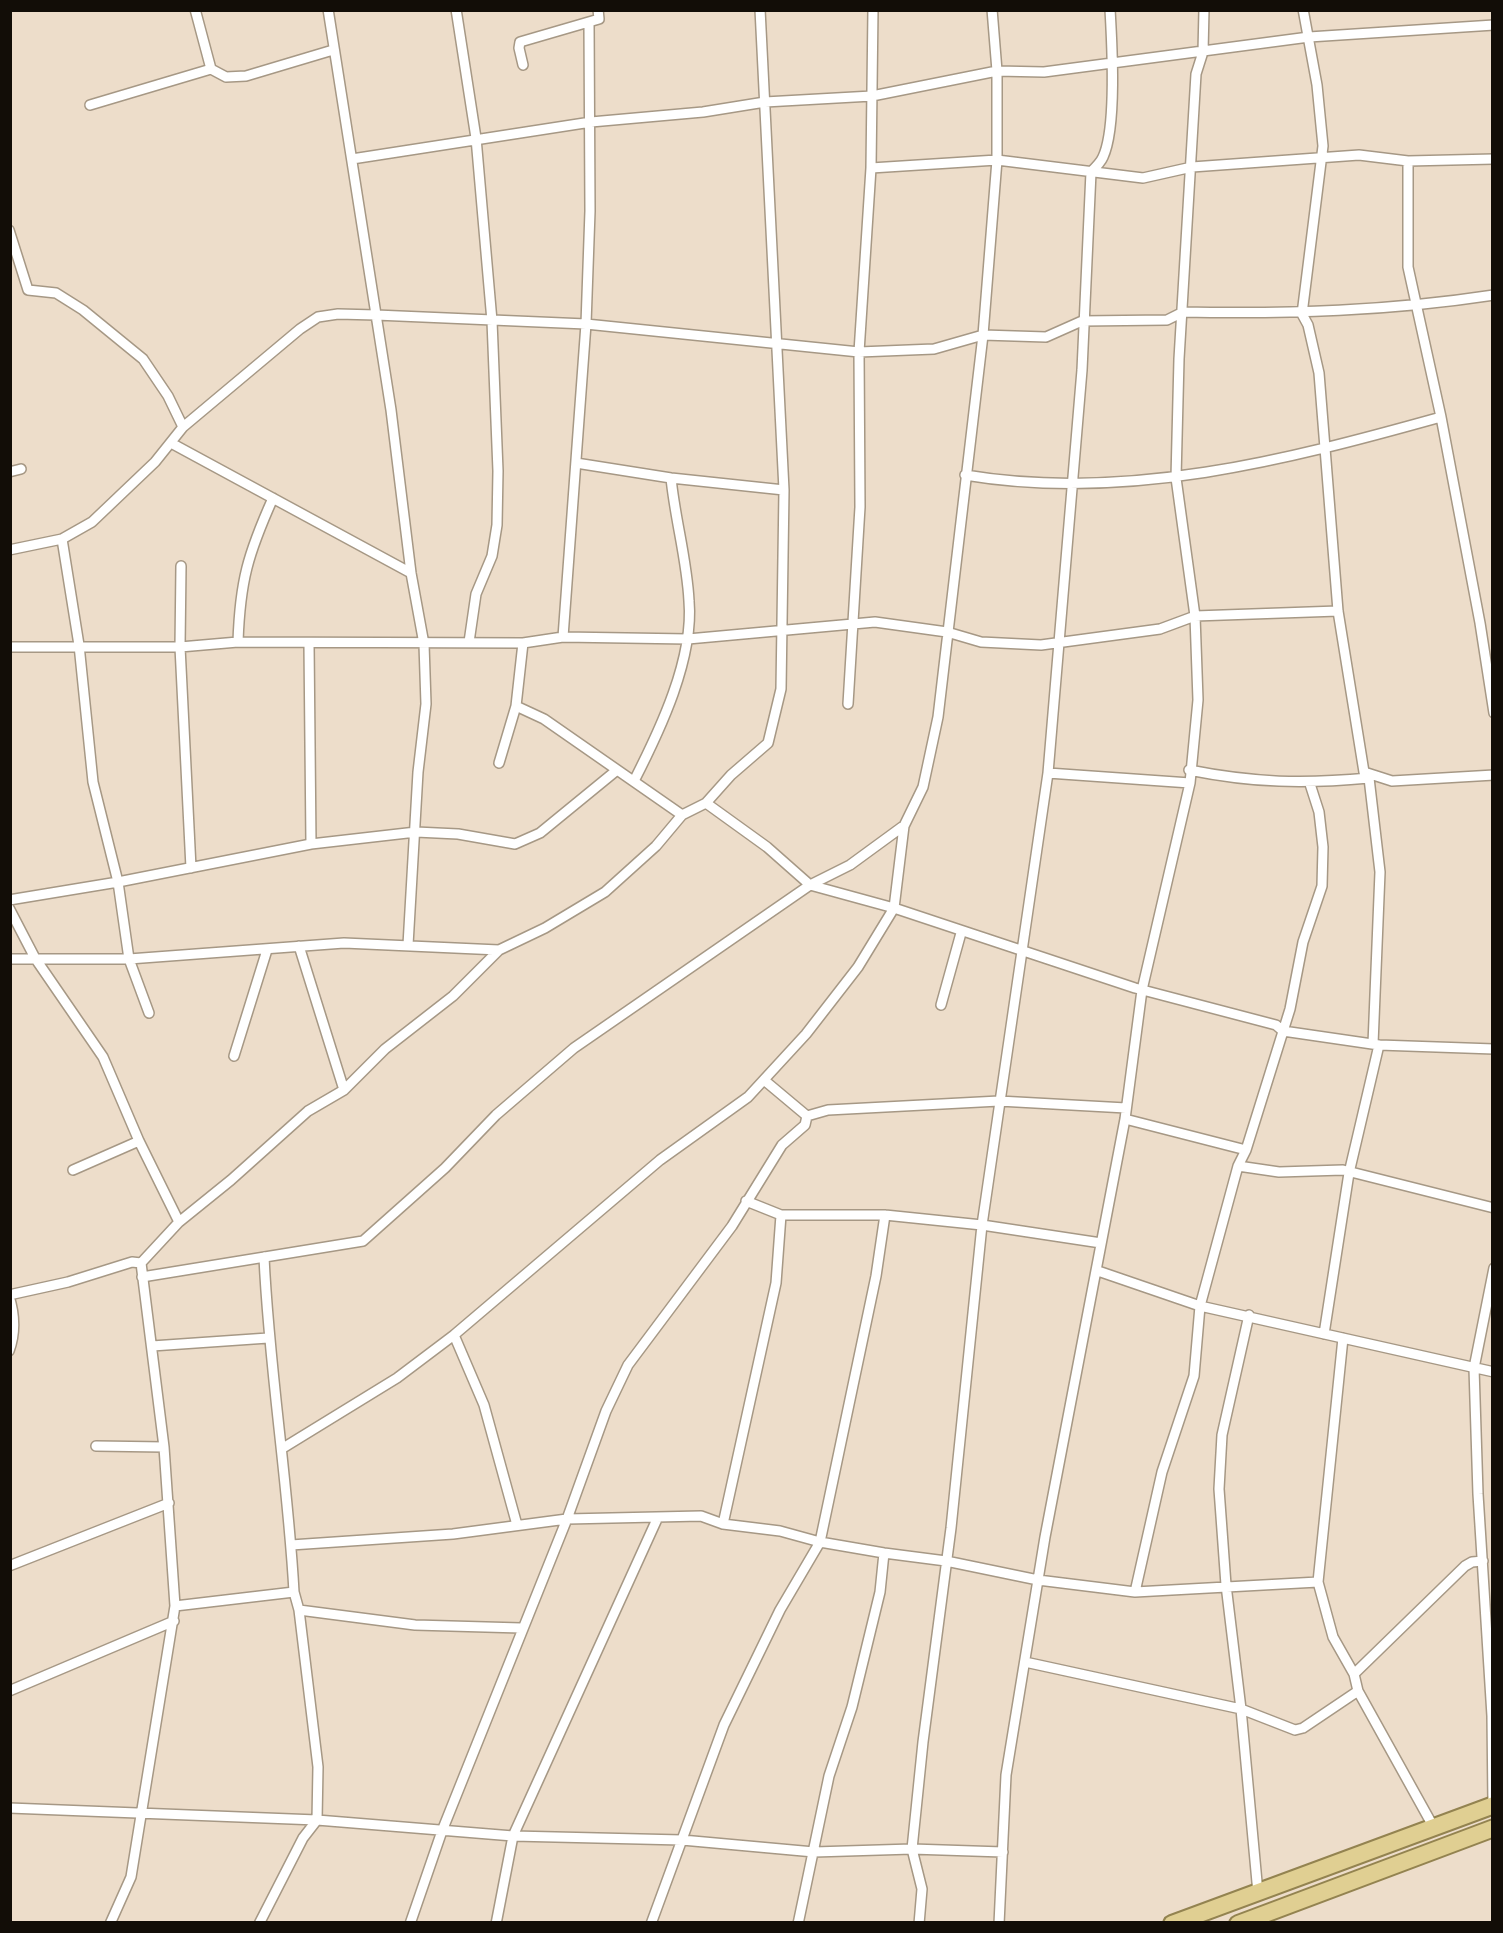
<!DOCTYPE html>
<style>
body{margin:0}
#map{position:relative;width:1503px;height:1933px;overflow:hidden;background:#edddca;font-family:"Public Sans",sans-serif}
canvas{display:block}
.frame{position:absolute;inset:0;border:12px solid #120d07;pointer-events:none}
</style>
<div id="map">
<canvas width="1503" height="1933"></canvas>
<div class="frame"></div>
</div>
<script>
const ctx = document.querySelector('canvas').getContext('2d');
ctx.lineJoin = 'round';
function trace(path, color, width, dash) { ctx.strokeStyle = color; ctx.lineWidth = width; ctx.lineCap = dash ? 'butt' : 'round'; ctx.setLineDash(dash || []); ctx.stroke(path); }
const minor = new Path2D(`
 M 195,9 L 211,69 L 226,77 L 246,76 L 333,50
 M 328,9 L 391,410 L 411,573 L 424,644 L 426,704 L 418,772 L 408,945
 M 456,9 L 476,138 L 492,321 L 498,471 L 497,525 L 492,556 L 476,594 L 469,642
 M 1303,9 L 1317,85 L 1323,146 L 1302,314 L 1308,325 L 1319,373 L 1338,611 L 1364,772 L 1369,778 L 1380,872 L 1373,1044
 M 523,65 L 519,48 L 520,42 L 599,19 L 598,9
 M 90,105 L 211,69
 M 352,159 L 591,122 L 703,112 L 765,102 L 872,96 L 997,71 L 1044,72 L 1309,37 L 1494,25
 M 1408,161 L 1408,267 L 1441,417 L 1480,623 L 1494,713
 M 871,168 L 997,160 L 1143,178 L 1192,167 L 1359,155 L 1408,161 L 1494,159
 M 9,230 L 28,290 L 56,293 L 83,310 L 143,359 L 168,396 L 183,427
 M 171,443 L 411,573
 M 576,463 L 671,478 L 784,490
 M 9,472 L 21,469
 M 965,475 C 1126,502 1287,460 1441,417
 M 9,550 L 62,539
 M 181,566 L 180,647 L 191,868
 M 563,637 L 586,324 L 590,211 L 589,23
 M 238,642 C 240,581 248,554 273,498
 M 523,643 L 516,706 L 544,719 L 682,815
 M 309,644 L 311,844
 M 9,647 L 180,647 L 238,642 L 523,643 L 563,637 L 688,639 L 875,622 L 947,632 L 981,642 L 1041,645 L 1160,629 L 1195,616 L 1338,611
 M 848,704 L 860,507 L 859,352 L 871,168 L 873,9
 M 499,763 L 516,706
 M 1189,770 C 1254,783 1304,784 1369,778
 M 1364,772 L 1392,781 L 1494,775
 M 1048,773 L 1190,783
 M 634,781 C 660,730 694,659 689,601 C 687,560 675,519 671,478
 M 706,803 L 767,847 L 810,885 L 894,908 L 1135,988 L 1276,1025 L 1283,1031 L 1379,1045 L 1494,1049
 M 9,900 L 118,882 L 311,844 L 416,832 L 458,834 L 515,844 L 540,833 L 617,770
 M 9,908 L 35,958 L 103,1057 L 139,1141 L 179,1222
 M 299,946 L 344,1090
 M 9,959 L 129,959 L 344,943 L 499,950
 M 941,1005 L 961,933
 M 149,1013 L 129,959 L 118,882 L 93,782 L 79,645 L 62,539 L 92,522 L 155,462 L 183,427 L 300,329 L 318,317 L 338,314 L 376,315 L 586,324 L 859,352 L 934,349 L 983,335 L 1046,337 L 1082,321 L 1167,320 L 1183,312 C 1289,314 1389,311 1494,295
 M 234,1056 L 267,950
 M 764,1080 L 807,1116
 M 1125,1119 L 1246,1150
 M 1238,1166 L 1279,1172 L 1343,1170 L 1494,1208
 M 73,1170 L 139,1141
 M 746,1201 L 781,1215 L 885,1215 L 982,1225 L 1101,1243
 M 1098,1271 L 1200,1306 L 1494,1372
 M 142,1277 L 363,1241 L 445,1168 L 496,1115 L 574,1048 L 810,885 L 850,865 L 902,827
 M 9,1295 L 68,1282 L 132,1262 L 141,1263
 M 1249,1315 L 1222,1435 L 1219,1489 L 1226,1585 L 1241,1709 L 1258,1893
 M 1324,1334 L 1349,1173 L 1379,1045
 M 454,1335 L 484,1405 L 517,1525
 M 1343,1338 L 1318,1582 L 1333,1637 L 1354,1674 L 1358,1691 L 1433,1826
 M 152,1346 L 268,1338
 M 9,1351 C 16,1332 15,1315 9,1296
 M 96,1446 L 164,1447
 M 283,1448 L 397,1378 L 454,1335 L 660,1160 L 748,1097 L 806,1034 L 858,967 L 894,908 L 904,826 L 923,787 L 938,717 L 983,335 L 997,160 L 997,71 L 992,9
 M 723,1524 L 776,1283 L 781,1215
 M 291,1545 L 453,1534 L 567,1519 L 701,1516 L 723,1524 L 780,1531 L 820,1542 L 884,1553 L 946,1561 L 1038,1580 L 1135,1592 L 1318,1582
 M 9,1566 L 169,1503
 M 1135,1592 L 1162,1472 L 1194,1376 L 1200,1306 L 1238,1166 L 1246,1150 L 1290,1009 L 1303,942 L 1322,886 L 1323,847 L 1319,812 L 1310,784
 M 175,1606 L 294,1592
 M 299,1610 L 415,1625 L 521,1628
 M 1025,1662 L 1241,1709 L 1295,1730 L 1303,1728 L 1358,1691
 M 1354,1674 L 1465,1566 L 1472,1562 L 1483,1561
 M 9,1691 L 174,1621
 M 1493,1805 L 1492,1716 L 1478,1494 L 1474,1368 L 1494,1268
 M 9,1808 L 317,1820 L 513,1836 L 682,1840 L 814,1852 L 912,1849 L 1003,1852
 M 110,1924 L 131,1877 L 175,1606 L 164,1447 L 141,1263 L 179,1222 L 231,1180 L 308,1111 L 344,1090 L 385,1049 L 453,996 L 499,950 L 545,928 L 605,892 L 656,846 L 682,815 L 706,803 L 731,775 L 768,743 L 781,689 L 784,490 L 760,9
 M 259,1924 L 303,1838 L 317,1820 L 318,1767 L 299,1610 L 294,1592 C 288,1480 269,1369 264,1257
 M 410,1924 L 442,1831 L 567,1519 L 606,1411 L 628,1365 L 732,1226 L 782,1145 L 805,1125 L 807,1116 L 828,1110 L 999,1101 L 1126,1108
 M 496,1924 L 513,1836 L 658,1517
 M 651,1924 L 724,1725 L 780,1610 L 820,1542 L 876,1276 L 885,1215
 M 798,1924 L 829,1776 L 852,1707 L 880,1592 L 884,1553
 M 919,1924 L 922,1889 L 912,1849 L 923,1742 L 951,1528 L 982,1225 L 1048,773 L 1082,370 L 1091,172 C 1096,167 1101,162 1103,157 C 1117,127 1112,43 1110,9
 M 999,1924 L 1006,1775 L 1045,1537 L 1125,1119 L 1142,990 L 1190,783 L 1198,700 L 1195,616 L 1176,478 L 1179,359 L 1196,74 L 1203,52 L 1204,9`);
const trunk = new Path2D(`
 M 1172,1924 L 1494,1805
 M 1238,1924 L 1494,1828`);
trace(minor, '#a69885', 12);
trace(trunk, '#938350', 20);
trace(minor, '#fff', 9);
trace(trunk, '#e0cf92', 16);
</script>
